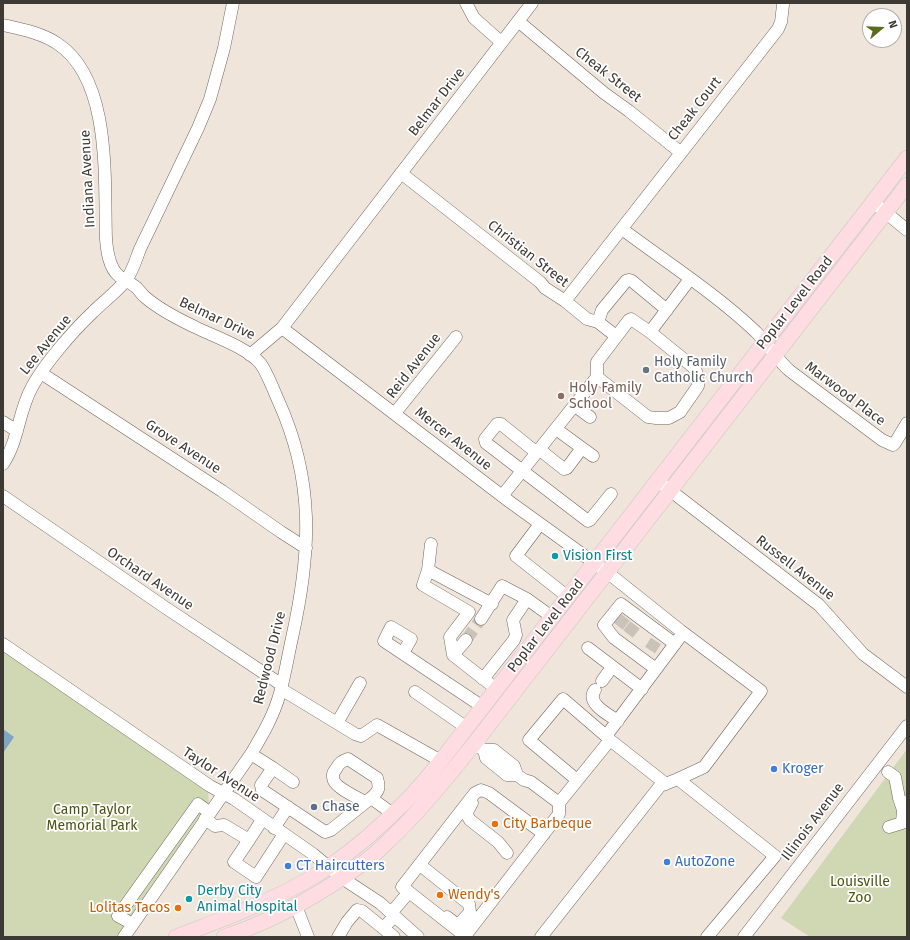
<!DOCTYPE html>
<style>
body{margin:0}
#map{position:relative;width:910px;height:940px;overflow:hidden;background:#efe5da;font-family:"Fira Sans",sans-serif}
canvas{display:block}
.frame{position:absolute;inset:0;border:4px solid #3d3935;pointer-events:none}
.north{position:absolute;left:862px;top:8px;width:40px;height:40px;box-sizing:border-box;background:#fff;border:1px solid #b1b0ae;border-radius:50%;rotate:71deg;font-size:11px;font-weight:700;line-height:16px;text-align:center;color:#3d3935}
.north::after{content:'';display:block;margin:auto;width:14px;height:18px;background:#5b6c18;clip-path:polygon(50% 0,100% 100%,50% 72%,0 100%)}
</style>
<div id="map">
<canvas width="910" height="940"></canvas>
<div class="frame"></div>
<div class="north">N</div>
</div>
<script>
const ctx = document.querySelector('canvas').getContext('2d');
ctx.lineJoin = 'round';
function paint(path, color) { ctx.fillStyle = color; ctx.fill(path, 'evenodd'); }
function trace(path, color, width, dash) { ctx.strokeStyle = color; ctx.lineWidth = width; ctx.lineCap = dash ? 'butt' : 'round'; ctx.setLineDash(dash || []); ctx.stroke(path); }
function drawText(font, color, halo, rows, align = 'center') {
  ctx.font = font + ' "Fira Sans",sans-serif'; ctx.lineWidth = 3.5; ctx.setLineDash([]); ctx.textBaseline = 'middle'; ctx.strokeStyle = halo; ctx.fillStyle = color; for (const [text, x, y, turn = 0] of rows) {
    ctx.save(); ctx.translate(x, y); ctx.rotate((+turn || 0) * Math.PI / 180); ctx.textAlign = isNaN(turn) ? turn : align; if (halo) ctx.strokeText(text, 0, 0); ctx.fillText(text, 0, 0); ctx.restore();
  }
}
paint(new Path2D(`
 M 3,650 L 206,789 L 208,792 L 209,802 L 118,937 L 3,937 Z
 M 907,749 L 907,937 L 810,937 L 781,918 Z`), '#d0d8b3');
paint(new Path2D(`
 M 3,729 L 14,737 L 3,753 Z`), '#81a4c3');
trace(new Path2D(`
 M 618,626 L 625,617
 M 628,634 L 635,625
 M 466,640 L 481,619
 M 650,650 L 656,641`), '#cbc3b9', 12, [12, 6]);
const minor = new Path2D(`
 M 466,3 L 474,18 L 501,42
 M 518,21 L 604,93 L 629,111 L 680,152
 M 3,25 C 21,29 42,33 58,44 C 112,80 104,181 106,239 C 107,251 109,268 119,276 C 125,280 131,283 137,288 C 140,291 142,295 145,297 C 160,310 178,319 195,327 C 215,337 246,347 260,363 C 267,372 273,389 278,400 C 315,481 311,553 292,638 C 288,656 285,675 280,693 C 274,715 263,734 251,754 L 124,937
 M 401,173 L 540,282 L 545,288 L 565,301 L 778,29 L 781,22 L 783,5
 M 873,202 L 907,230
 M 622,229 C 666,262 715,293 756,332 C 768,344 777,360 790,371 L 882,440 L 893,445 L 895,443 L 907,423
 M 565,301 L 587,319 L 598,322
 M 282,328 L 510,502 L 607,572 L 681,631 L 761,691 L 704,767 L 678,779 L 775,856 L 707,937
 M 650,332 L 692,366 L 696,371 L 698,381 L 698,386 L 680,412 L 669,418 L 656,418 L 648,417 L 597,377 L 597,362 L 629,320 L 631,319 L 650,332 L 690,279
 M 616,336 L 598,322 L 602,310 L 626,281 L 629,280 L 632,281 L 667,310
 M 250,355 L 282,328 L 532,3
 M 41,373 L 222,491 L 281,532 L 306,548
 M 575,406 L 590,417
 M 395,413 L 456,337
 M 3,422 L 17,431
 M 556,429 L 593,456
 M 540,450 L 564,469 L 567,468 L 582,448
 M 537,453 L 501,424 L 497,424 L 485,439 L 486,443 L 588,521 L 590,520 L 611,494
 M 3,464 C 19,440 18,412 32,387 C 45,363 73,331 93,312 C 103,302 119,290 126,280 C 133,271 136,259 140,249 L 198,128 L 210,99 L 224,48 L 233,3
 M 658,481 L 819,605 L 863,654 L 907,687
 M 3,496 L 166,608 L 282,685
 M 502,496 L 597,377
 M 540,524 L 516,556 L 568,597
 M 431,544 L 428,570 L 492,604
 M 428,570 L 423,585 L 469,612 L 450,637 L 453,655
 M 481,619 L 502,586 L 527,599 L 552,617
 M 466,640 L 453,655 L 490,684
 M 3,644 L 210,786 L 234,799 L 313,854 L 342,878 L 380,903 L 418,937
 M 588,648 L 642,689
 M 403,653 L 411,639 L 391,627 L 384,641 L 483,707
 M 656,669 L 614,638 L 604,625 L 621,604 L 675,644
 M 483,679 L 514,640 L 516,635 L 513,620 L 527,599
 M 602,681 L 612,667
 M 281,689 L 355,734 L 361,736 L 377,725 L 441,761
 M 595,690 C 585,703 609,715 618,721
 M 415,692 L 467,728
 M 337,723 L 360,683
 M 610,740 L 666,784
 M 474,744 L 484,750 L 494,750 L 514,766 L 517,775 L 524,780 L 531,782 L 559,803 L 610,740 L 606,736 L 683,633
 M 484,750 L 486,758 L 507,775 L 517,775
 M 251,754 L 273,768 L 261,785 L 262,790 L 325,832 L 331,830 L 371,798 L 393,814
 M 273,768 L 293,782
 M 888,772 L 895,777 L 899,798 L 903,810
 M 577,780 L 529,740 L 563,699 L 606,736
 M 365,802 C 358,798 337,788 334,781 C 332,776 333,772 336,769 C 339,763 342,761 348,759 L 377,778 C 380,788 379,791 371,798
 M 472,803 L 468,810 L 467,815 L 470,820 L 498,842 L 507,853
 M 205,819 L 215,826 L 224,825 L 249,840 L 262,820
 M 889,827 L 902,823 L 903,810 L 905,802
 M 274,828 L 288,807
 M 249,840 L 234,862 L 256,877 L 284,834
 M 420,865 L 469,904 L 470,912 L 460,923 L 455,923 L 447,917
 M 409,892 L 465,936 L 559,814 L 559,803
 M 296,906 L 308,937
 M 391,913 L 409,892 L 402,887 L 475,793 L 481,790 L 489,793 L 544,834
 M 133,924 L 118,916 L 198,804 L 210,813
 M 383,928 L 394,937
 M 338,937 L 347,922 L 357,910 L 362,911 L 383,928 L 395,916
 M 541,937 L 660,786 L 678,779
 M 744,937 L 907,726`);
const major = new Path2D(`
 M 176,937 C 228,917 283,898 330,866 C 356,848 380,827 402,805 C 424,784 442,759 461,735 L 907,158
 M 224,937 C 267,923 308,901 345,876 C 358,867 370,859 381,848 C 416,816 445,780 474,744 L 907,185`);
trace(minor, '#6e655c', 13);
trace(major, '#c9c8c6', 16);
trace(minor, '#fff', 12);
trace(major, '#fedce2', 15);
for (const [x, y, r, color] of [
 [646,370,4,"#6b7280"],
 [561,396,4,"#8d6e63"],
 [555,556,4,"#0f9aa8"],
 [774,769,4,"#3f7fe0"],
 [314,807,4,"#5c6f8a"],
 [495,824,4,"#e8710a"],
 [667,862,4,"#3f7fe0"],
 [288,866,4,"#3f7fe0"],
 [440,895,4,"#e8710a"],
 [189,899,4,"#0f9aa8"],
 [178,908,4,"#e8710a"]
]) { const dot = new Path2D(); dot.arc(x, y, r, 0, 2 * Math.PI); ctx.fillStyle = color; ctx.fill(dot); trace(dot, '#fff', 1.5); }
drawText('14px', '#3d3935', '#fff', [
 ["Cheak Street",608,75,38],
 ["Belmar Drive",437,102,-52],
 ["Cheak Court",695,109,-52],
 ["Indiana Avenue",88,179,-93],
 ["Christian Street",528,254,38],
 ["Poplar Level Road",795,303,-52],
 ["Belmar Drive",217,319,25],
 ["Lee Avenue",46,345,-51],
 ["Reid Avenue",414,366,-52],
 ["Marwood Place",845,394,37],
 ["Mercer Avenue",453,439,38],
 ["Grove Avenue",183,447,33],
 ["Russell Avenue",795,568,38],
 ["Orchard Avenue",150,579,34],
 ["Poplar Level Road",546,626,-52],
 ["Redwood Drive",270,658,-76],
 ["Taylor Avenue",221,775,33],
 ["Illinois Avenue",813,822,-53]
]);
drawText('14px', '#5b616d', '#fff', [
 ["Holy Family",654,362],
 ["Catholic Church",654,378]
], 'left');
drawText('14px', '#785e54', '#fff', [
 ["Holy Family",569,388],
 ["School",569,404]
], 'left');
drawText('14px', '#0d838f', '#fff', [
 ["Vision First",563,556],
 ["Derby City",197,891],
 ["Animal Hospital",197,907]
], 'left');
drawText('14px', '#366cbe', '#fff', [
 ["Kroger",782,769],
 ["AutoZone",675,862],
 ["CT Haircutters",296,866]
], 'left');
drawText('14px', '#4e5e75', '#fff', [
 ["Chase",322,807]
], 'left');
drawText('14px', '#4c540e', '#fff', [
 ["Camp Taylor",92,810],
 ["Memorial Park",92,826],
 ["Louisville",860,882],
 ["Zoo",860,898]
]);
drawText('14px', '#c56008', '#fff', [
 ["City Barbeque",503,824],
 ["Wendy's",448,895],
 ["Lolitas Tacos",170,908,"right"]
], 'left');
</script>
